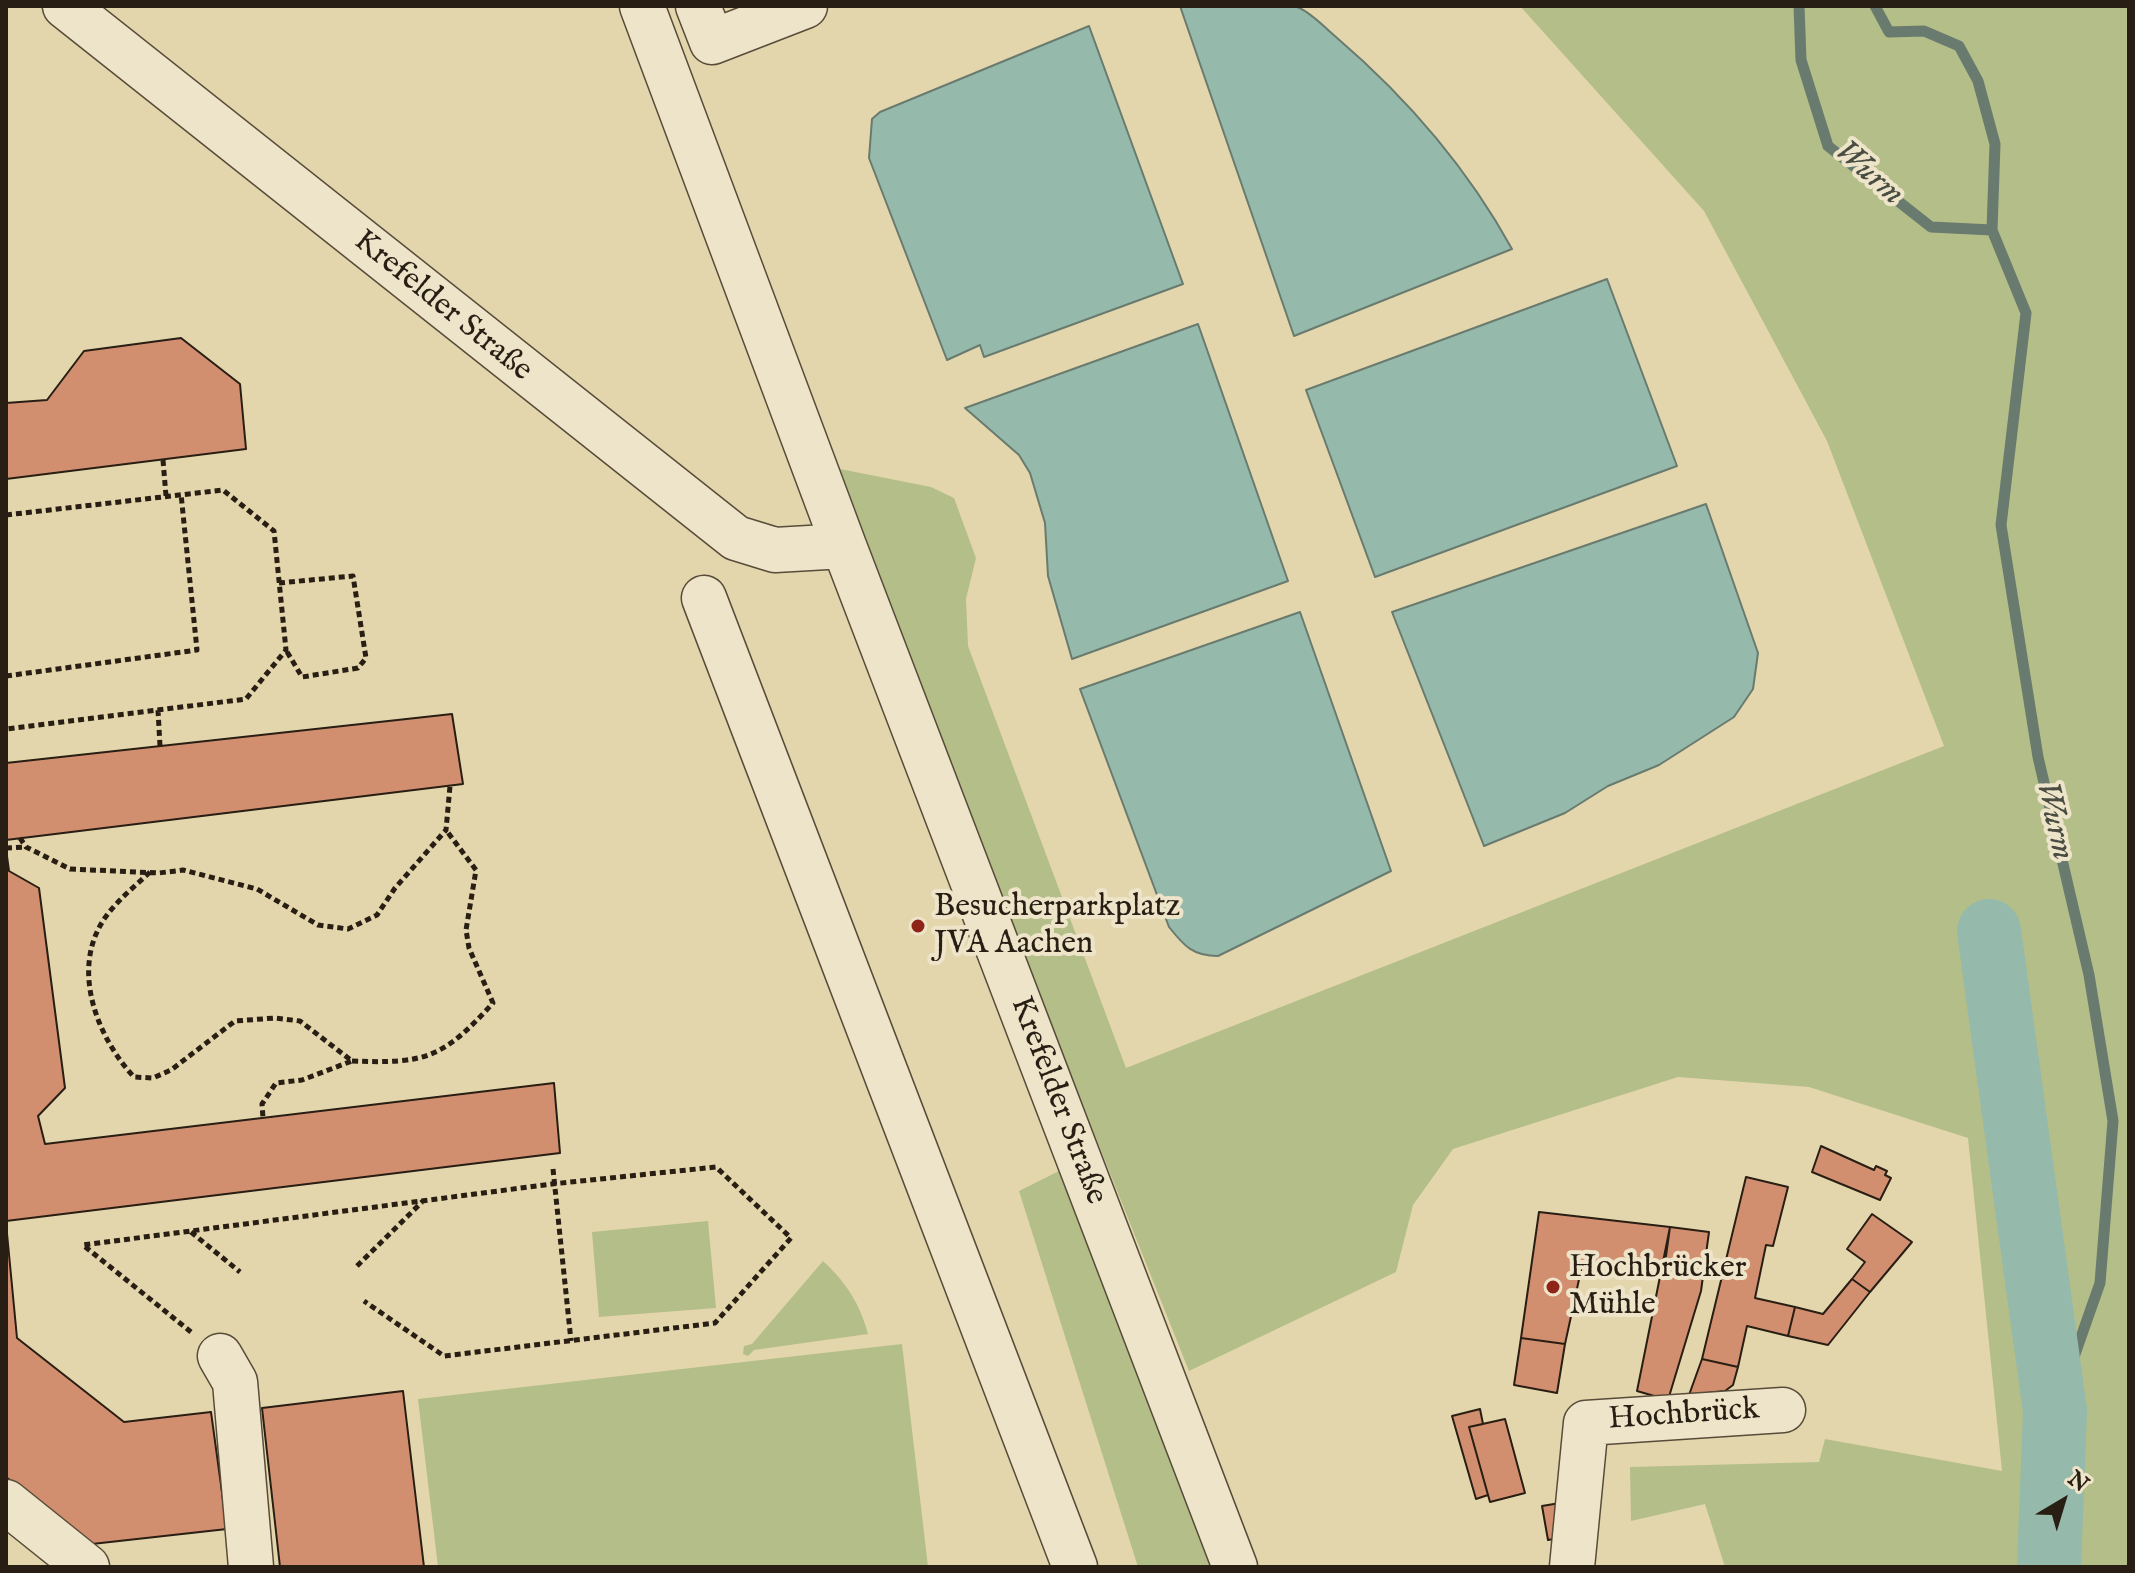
<!DOCTYPE html>
<meta charset="utf-8">
<style>
body{margin:0}
#map{position:relative;width:2135px;height:1573px;overflow:hidden;background:#e4d6ac;font-family:"IM FELL English",serif}
canvas{display:block}
.frame{position:absolute;inset:0;border:8px solid #281e13;pointer-events:none}
.north{position:absolute;left:2023px;top:1461px;width:80px;height:80px;-webkit-text-stroke:6px #ede4c9;paint-order:stroke;rotate:38deg;font-size:22px;font-weight:700;line-height:32px;text-align:center;color:#281e13}
.north::after{content:'';display:block;margin:auto;width:28px;height:36px;background:#281e13;clip-path:polygon(50% 0,100% 100%,50% 72%,0 100%)}
</style>
<div id="map">
<canvas width="2135" height="1573"></canvas>
<div class="frame"></div>
<div class="north">N</div>
</div>
<script>
const ctx = document.querySelector('canvas').getContext('2d');
ctx.lineJoin = 'round';
function paint(path, color) { ctx.fillStyle = color; ctx.fill(path, 'evenodd'); }
function trace(path, color, width, dash) { ctx.strokeStyle = color; ctx.lineWidth = width; ctx.lineCap = dash ? 'butt' : 'round'; ctx.setLineDash(dash || []); ctx.stroke(path); }
function drawText(font, color, halo, rows, align = 'center') {
  ctx.font = font + ' "IM FELL English",serif'; ctx.lineWidth = 8; ctx.setLineDash([]); ctx.textBaseline = 'middle'; ctx.strokeStyle = halo; ctx.fillStyle = color; for (const [text, x, y, turn = 0] of rows) {
    ctx.save(); ctx.translate(x, y); ctx.rotate((+turn || 0) * Math.PI / 180); ctx.textAlign = isNaN(turn) ? turn : align; if (halo) ctx.strokeText(text, 0, 0); ctx.fillText(text, 0, 0); ctx.restore();
  }
}
paint(new Path2D(`
 M 1520,6 L 2129,6 L 2129,1567 L 1725,1567 L 1705,1504 L 1631,1521 L 1630,1467 L 1819,1462 L 1825,1439 L 2002,1471 L 1968,1138 L 1809,1087 L 1678,1077 L 1453,1149 L 1413,1205 L 1396,1272 L 1189,1371 L 995,885 L 840,469 L 931,487 L 954,498 L 976,558 L 966,599 L 968,646 L 1126,1068 L 1944,746 L 1827,441 L 1704,211 Z
 M 1063,1169 L 1212,1567 L 1138,1567 L 1019,1191 Z
 M 708,1221 L 716,1308 L 599,1317 L 592,1232 Z
 M 823,1261 C 846,1282 860,1304 868,1334 L 754,1350 L 748,1356 L 743,1354 L 744,1346 L 752,1344 Z
 M 902,1344 L 928,1567 L 438,1567 L 418,1399 Z`), '#b4be89');
const water = new Path2D(`
 M 1180,6 C 1201,6 1283,1 1297,7 C 1311,12 1325,28 1336,37 C 1406,97 1468,169 1512,249 L 1294,336 Z
 M 1089,26 L 1183,284 L 984,357 L 980,345 L 947,360 L 869,158 L 872,119 L 880,112 Z
 M 1607,279 L 1677,466 L 1375,577 L 1306,390 Z
 M 1198,324 L 1288,581 L 1072,659 L 1048,576 L 1045,523 L 1030,473 L 1019,455 L 965,408 Z
 M 1706,504 L 1758,653 L 1753,689 L 1734,717 L 1659,765 L 1608,786 L 1565,813 L 1484,846 L 1392,612 Z
 M 1300,612 L 1391,871 L 1218,956 C 1193,956 1184,946 1169,927 L 1080,689 Z`);
paint(water, '#95b9ab');
trace(water, '#697b6e', 2);
trace(new Path2D(`
 M 1799,6 L 1801,60 L 1828,146 L 1931,227 L 1992,230
 M 1875,6 L 1889,32 L 1924,31 L 1959,46 L 1978,81 L 1995,144 L 1992,230 L 2026,313 L 2001,525 L 2038,757 L 2089,975 L 2113,1121 L 2100,1283 L 2055,1411`), '#697b6e', 11);
trace(new Path2D(`
 M 1989,931 L 2055,1411 L 2049,1567`), '#95b9ab', 64);
const building = new Path2D(`
 M 181,338 L 240,384 L 246,449 L 6,479 L 6,403 L 47,400 L 84,351 Z
 M 452,714 L 463,784 L 6,840 L 6,763 Z
 M 6,849 L 9,871 L 39,888 L 65,1088 L 38,1116 L 45,1144 L 554,1083 L 560,1153 L 6,1221 Z
 M 1821,1146 L 1874,1170 L 1876,1166 L 1887,1171 L 1885,1175 L 1891,1178 L 1880,1200 L 1812,1172 Z
 M 1746,1177 L 1788,1187 L 1773,1246 L 1766,1245 L 1755,1298 L 1795,1307 L 1788,1336 L 1747,1326 L 1738,1367 L 1702,1359 Z
 M 1539,1212 L 1670,1227 L 1664,1270 L 1583,1261 L 1565,1344 L 1521,1338 Z
 M 1872,1214 L 1912,1242 L 1870,1292 L 1852,1279 L 1865,1262 L 1847,1249 Z
 M 6,1223 L 17,1338 L 124,1422 L 211,1412 L 227,1529 L 92,1544 L 6,1477 Z
 M 1670,1227 L 1709,1232 L 1701,1291 L 1668,1400 L 1637,1391 Z
 M 1852,1279 L 1870,1292 L 1828,1345 L 1788,1336 L 1795,1307 L 1823,1314 Z
 M 1521,1338 L 1565,1344 L 1557,1393 L 1514,1385 Z
 M 1702,1359 L 1738,1367 L 1733,1385 L 1725,1391 L 1689,1395 Z
 M 403,1391 L 424,1567 L 280,1567 L 262,1408 Z
 M 1480,1409 L 1483,1424 L 1469,1427 L 1488,1495 L 1476,1499 L 1452,1416 Z
 M 1505,1419 L 1525,1493 L 1490,1502 L 1469,1427 Z
 M 1560,1503 L 1565,1537 L 1548,1540 L 1542,1506 Z`);
paint(building, '#d28f70');
trace(building, '#281e13', 2);
const minor = new Path2D(`
 M 65,6 L 736,538 L 775,550 L 844,546
 M 642,6 L 844,546 L 1235,1567
 M 698,6 L 712,42 L 805,6
 M 704,598 L 1075,1567
 M 220,1356 L 235,1382 L 251,1567
 M 6,1502 L 87,1567
 M 1572,1567 L 1586,1423 L 1783,1410`);
trace(minor, '#574c39', 47);
trace(new Path2D(`
 M 163,460 L 166,496
 M 6,515 L 223,490 L 274,531 L 286,650 L 246,699 L 6,729
 M 279,583 L 353,576 L 366,658 L 358,668 L 302,677 L 286,650
 M 6,676 L 197,650 L 181,494
 M 158,710 L 160,746
 M 20,838 L 26,847 L 70,869 L 159,873 L 183,870 L 257,889 L 318,925 L 348,929 L 377,915 L 395,888 L 446,830 L 450,786
 M 6,848 L 25,847
 M 150,872 C 135,886 119,899 107,915 C 69,966 96,1036 134,1077 L 153,1078 L 171,1070 L 235,1021 L 275,1018 L 300,1021 L 352,1061 L 302,1080 L 276,1083 L 262,1104 L 263,1118
 M 352,1061 C 426,1064 443,1058 493,1003 L 469,948 L 466,930 L 476,870 L 446,830
 M 553,1169 L 571,1341
 M 191,1232 L 240,1272
 M 357,1266 L 423,1201
 M 191,1332 L 83,1245 L 552,1184 L 716,1167 L 791,1238 L 715,1323 L 444,1356 L 364,1301`), '#281e13', 5, [6, 4]);
trace(minor, '#ede4c9', 44);
for (const [x, y, r, color] of [
 [918,926,8,"#8f2418"],
 [1553,1287,8,"#8f2418"]
]) { const dot = new Path2D(); dot.arc(x, y, r, 0, 2 * Math.PI); ctx.fillStyle = color; ctx.fill(dot); trace(dot, '#ede4c9', 3); }
drawText('32px', '#281e13', '#ede4c9', [
 ["Krefelder Straße",442,307,39],
 ["Krefelder Straße",1057,1101,69],
 ["Hochbrück",1684,1416,-4]
]);
drawText('32px', '#281e13', '#ede4c9', [
 ["Besucherparkplatz",934,908],
 ["JVA Aachen",934,945],
 ["Hochbrücker",1569,1269],
 ["Mühle",1569,1306]
], 'left');
drawText('italic 34px', '#494c41', '#ede4c9', [
 ["Wurm",1868,174,41],
 ["Wurm",2053,821,77]
]);
</script>
